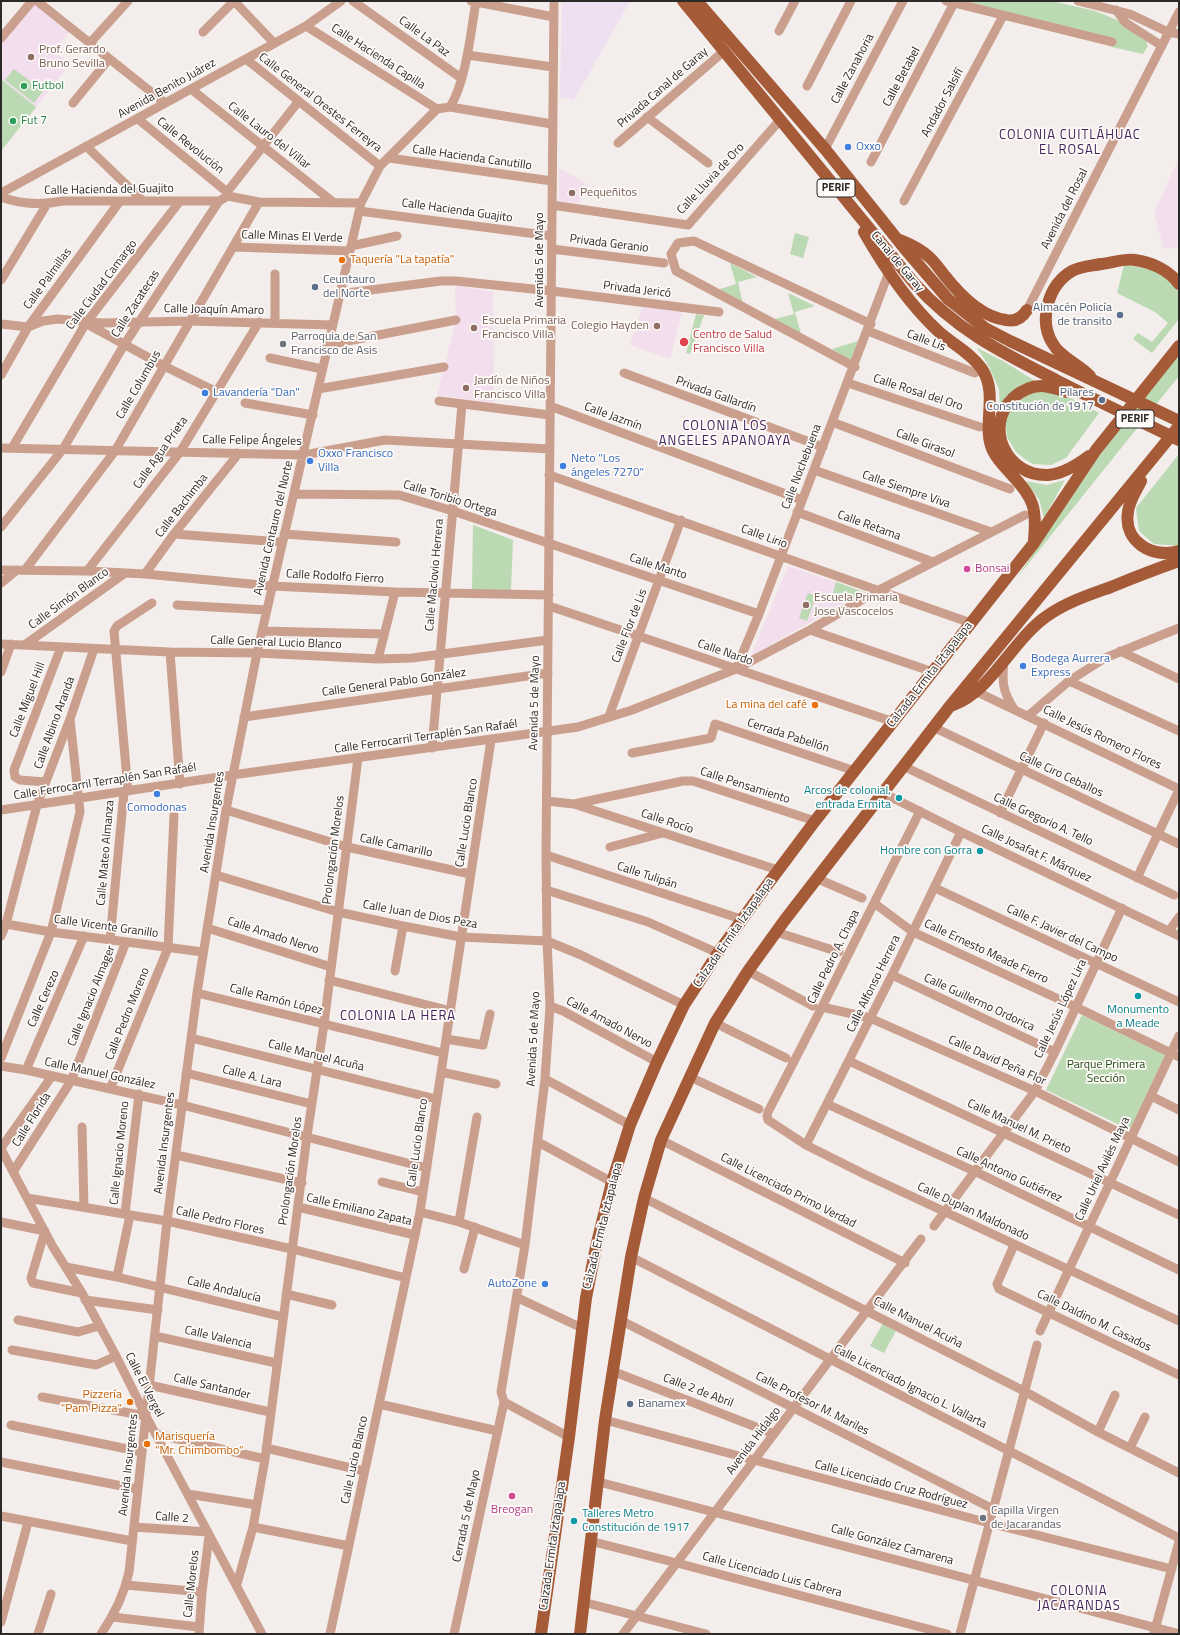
<!DOCTYPE html>
<meta charset="utf-8">
<style>
body{margin:0}
#map{position:relative;width:1180px;height:1635px;overflow:hidden;background:#f3edeb;font-family:"Titillium Web",sans-serif}
canvas{display:block}
.frame{position:absolute;inset:0;border:2px solid #2c2a29;pointer-events:none}
</style>
<div id="map">
<canvas width="1180" height="1635"></canvas>
<div class="frame"></div>
</div>
<script>
const ctx = document.querySelector('canvas').getContext('2d');
ctx.lineJoin = 'round';
function paint(path, color) { ctx.fillStyle = color; ctx.fill(path, 'evenodd'); }
function trace(path, color, width, dash) { ctx.strokeStyle = color; ctx.lineWidth = width; ctx.lineCap = dash ? 'butt' : 'round'; ctx.setLineDash(dash || []); ctx.stroke(path); }
function drawText(font, color, halo, rows, align = 'center') {
  ctx.font = font + ' "Titillium Web",sans-serif'; ctx.lineWidth = 3.5; ctx.setLineDash([]); ctx.textBaseline = 'middle'; ctx.strokeStyle = halo; ctx.fillStyle = color; for (const [text, x, y, turn = 0] of rows) {
    ctx.save(); ctx.translate(x, y); ctx.rotate((+turn || 0) * Math.PI / 180); ctx.textAlign = isNaN(turn) ? turn : align; if (halo) ctx.strokeText(text, 0, 0); ctx.fillText(text, 0, 0); ctx.restore();
  }
}
paint(new Path2D(`
 M 562,1 L 630,1 L 574,100 L 560,97 Z`), '#eedff1');
paint(new Path2D(`
 M 33,2 L 70,31 L 54,51 L 70,64 L 36,107 L 1,79 L 1,41 Z
 M 1179,158 L 1179,247 L 1164,249 L 1154,213 Z
 M 559,168 L 589,185 L 578,203 L 559,201 Z
 M 455,285 L 493,292 L 494,403 L 437,395 L 456,320 Z
 M 642,307 L 682,312 L 670,359 L 630,345 Z
 M 788,566 L 864,592 L 751,656 Z`), '#f2deec');
paint(new Path2D(`
 M 960,1 L 1052,1 L 1095,11 L 1122,22 L 1146,41 L 1148,46 L 1143,54 L 1112,47 L 1113,39 Z
 M 14,69 L 43,91 L 34,103 L 5,80 Z
 M 1,79 L 36,107 L 1,151 Z
 M 795,233 L 809,237 L 803,258 L 790,254 Z
 M 730,263 L 757,277 L 738,282 L 743,304 L 717,290 L 736,284 Z
 M 1124,265 L 1155,269 L 1179,288 L 1179,319 L 1152,353 L 1133,339 L 1138,333 L 1152,342 L 1168,323 L 1155,312 L 1117,293 Z
 M 788,293 L 815,306 L 795,312 L 801,334 L 775,319 L 794,314 Z
 M 696,314 L 704,315 L 690,354 L 686,353 Z
 M 858,341 L 851,361 L 832,349 Z
 M 977,348 L 1003,361 L 1048,389 L 1056,390 L 1099,413 L 1066,458 L 1051,465 L 1033,464 L 1026,460 L 1016,452 L 1007,437 L 1006,426 L 1000,412 L 999,389 L 987,363 Z
 M 1179,355 L 1179,376 L 1016,579 L 1110,440 Z
 M 1179,454 L 1179,546 L 1154,544 L 1139,531 L 1136,508 Z
 M 1065,480 L 1044,518 L 1039,499 L 1025,481 L 1047,485 Z
 M 473,525 L 513,540 L 511,590 L 472,590 Z
 M 836,582 L 864,592 L 852,599 L 833,593 Z
 M 808,593 L 816,596 L 807,621 L 799,618 Z
 M 1082,1015 L 1165,1055 L 1130,1130 L 1046,1090 Z
 M 883,1323 L 896,1331 L 884,1353 L 870,1346 Z`), '#bbd9b2');
trace(new Path2D(`
 M 37,1 L 165,103
 M 234,1 L 274,43
 M 353,1 L 461,78
 M 471,1 L 554,17
 M 946,1 L 1112,42
 M 1078,1 L 1130,14 L 1168,32 L 1179,34
 M 1116,10 L 1126,23 L 1162,46
 M 306,26 L 437,109
 M 779,31 L 795,1
 M 203,32 L 234,1
 M 1,38 L 32,1
 M 90,43 L 128,1
 M 467,55 L 553,67
 M 246,59 L 380,166
 M 807,86 L 851,1
 M 191,89 L 333,202
 M 73,103 L 109,59
 M 450,107 C 466,82 471,31 476,1
 M 647,117 L 708,163
 M 138,119 L 227,192
 M 618,143 L 724,51
 M 86,146 L 142,200
 M 825,149 L 903,1
 M 389,158 L 552,181
 M 871,162 L 954,3
 M 1,193 L 306,26 L 341,1
 M 228,196 L 259,202 L 361,203
 M 1,197 C 20,204 43,205 63,201 L 219,201
 M 904,201 L 1003,16
 M 552,205 L 688,225 L 780,120
 M 359,211 L 552,236
 M 351,246 L 397,236
 M 234,247 L 350,251
 M 552,249 L 664,263
 M 1,280 L 47,204
 M 339,294 L 441,281 L 456,281 L 552,291 L 719,312
 M 1027,310 L 1179,12
 M 275,323 L 275,274
 M 1,324 L 28,327 L 43,321 L 58,319 L 102,323 L 191,321 L 332,325
 M 87,324 L 164,366 L 217,392
 M 868,331 L 975,373
 M 327,345 L 456,320
 M 270,358 L 322,369
 M 855,367 L 676,271 L 671,254 L 678,243 L 694,241 L 871,324
 M 624,373 L 823,447
 M 1,375 L 28,327 L 120,201
 M 848,383 L 980,427
 M 318,389 L 444,367
 M 439,401 L 550,415
 M 245,403 L 313,415
 M 550,406 L 802,500
 M 832,422 L 1010,489
 M 1,448 L 304,455 L 385,440 L 550,449
 M 12,448 L 86,323 L 180,201
 M 814,470 L 991,532
 M 549,475 L 971,623
 M 294,494 L 399,495 L 453,511 L 759,614
 M 797,512 L 933,562
 M 1,527 L 63,449 L 124,345 L 219,201 L 228,196 L 227,192 L 298,102
 M 174,534 L 281,542
 M 284,534 L 396,542
 M 1,570 L 87,571 L 145,574 L 272,586 L 395,592 L 549,595
 M 25,570 L 115,451 L 259,202
 M 87,571 L 180,452 L 259,322
 M 145,574 L 174,534 L 235,458 L 237,453
 M 1,583 L 17,570
 M 177,605 L 266,610
 M 549,606 L 894,722
 M 810,630 L 933,672
 M 262,631 L 383,634
 M 1,644 L 170,652 L 257,653 L 378,659 L 412,658 L 548,640
 M 26,644 L 125,573
 M 1120,651 L 1179,679
 M 170,652 L 180,784
 M 378,659 L 395,592
 M 1004,659 C 1002,681 1002,691 1014,709
 M 736,669 L 759,614 L 889,272
 M 1,672 L 11,644
 M 1069,681 L 1179,731
 M 971,689 L 1179,789
 M 609,716 L 681,520
 M 1028,716 L 1069,681 L 1105,658 L 1179,628
 M 244,717 L 548,673
 M 933,727 L 1179,844
 M 432,748 L 462,404
 M 632,753 L 711,738 L 715,724 L 855,771
 M 903,766 L 1174,895
 M 46,782 L 20,780 L 15,777 L 14,770 L 61,647
 M 128,791 L 114,631 L 117,626 L 152,603
 M 883,793 L 961,832 L 1179,936
 M 547,801 L 574,804 L 778,870
 M 574,804 L 683,781 L 693,781 L 815,821
 M 1,810 L 232,775 L 578,727 L 632,710 L 736,669 L 810,630 L 877,591 L 1025,515
 M 226,810 L 347,847 L 470,874
 M 920,811 L 822,1007 L 768,1112 L 767,1116 L 768,1120 L 806,1145 L 866,1175 L 1179,1321
 M 1000,813 L 1044,723
 M 610,847 L 663,833
 M 546,855 L 741,919
 M 216,875 L 338,912 L 403,926 L 461,937 L 547,941 L 581,955 L 684,1005
 M 1137,878 L 1179,790
 M 818,879 L 862,898
 M 935,888 L 1179,1002
 M 546,890 L 648,922 L 718,953
 M 874,903 L 913,932 L 1076,1007 L 1179,1057
 M 6,924 L 51,932 L 203,952
 M 207,928 L 331,967
 M 1169,931 L 1179,917
 M 776,932 L 839,952
 M 1,936 L 6,924 L 37,805 L 70,719 L 94,649
 M 110,940 L 124,792
 M 395,971 L 403,926
 M 748,971 L 813,1006
 M 892,975 L 1055,1052
 M 329,980 L 451,1011
 M 197,993 L 443,1053
 M 550,1006 L 563,1011 L 657,1062
 M 822,1007 L 870,1018 L 1035,1091 L 1179,1162
 M 715,1023 L 786,1058
 M 191,1038 L 436,1099
 M 446,1039 L 483,1045 L 490,1014
 M 1,1058 L 51,932 L 80,812 L 70,719
 M 849,1061 L 1179,1215
 M 1,1066 L 26,1070 L 182,1105 L 427,1168
 M 26,1070 L 84,936
 M 441,1072 L 496,1084
 M 186,1073 L 312,1104
 M 690,1077 L 759,1109
 M 545,1079 L 630,1125
 M 110,1089 L 168,948 L 174,815
 M 1151,1096 L 1179,1110
 M 827,1104 L 974,1171 L 1179,1270
 M 82,1127 L 84,1207
 M 661,1140 L 905,1263
 M 538,1142 L 612,1182
 M 806,1145 L 892,975 L 961,832
 M 1,1148 L 52,1076
 M 1,1149 L 53,1247 L 82,1293 L 116,1356 L 146,1416 L 262,1634
 M 176,1155 L 302,1183
 M 13,1172 L 71,1081 L 126,942
 M 382,1182 L 423,1192
 M 27,1198 L 167,1221 L 292,1249 L 406,1278
 M 644,1198 L 1024,1391 L 1098,1432 L 1179,1473
 M 298,1207 L 415,1235
 M 420,1212 L 459,1222 L 525,1245
 M 125,1214 L 139,1094
 M 1,1222 L 45,1231
 M 459,1222 L 477,1117
 M 934,1226 L 1035,1091 L 1055,1052 L 1122,908
 M 45,1231 L 31,1278 L 33,1283 L 82,1293
 M 1014,1245 L 997,1284 L 999,1289 L 1179,1375
 M 631,1257 L 1179,1538
 M 66,1267 L 117,1277 L 283,1317
 M 464,1269 L 475,1227
 M 117,1277 L 130,1215
 M 286,1294 L 332,1305
 M 518,1298 L 582,1328
 M 85,1300 L 158,1310
 M 18,1320 L 78,1332 L 99,1326
 M 620,1320 L 993,1509
 M 1040,1331 L 1179,1036
 M 155,1336 L 276,1363
 M 12,1350 L 96,1365 L 116,1356
 M 612,1371 L 774,1434
 M 149,1385 L 270,1412
 M 42,1397 L 146,1416
 M 504,1402 L 569,1437
 M 379,1404 L 498,1431
 M 605,1420 L 989,1523 L 1172,1569
 M 11,1425 L 142,1452
 M 1098,1432 L 1115,1395
 M 156,1434 L 265,1459
 M 266,1448 L 364,1471
 M 1130,1448 L 1145,1417
 M 1,1462 L 137,1489
 M 599,1482 L 1179,1634
 M 188,1494 L 257,1505
 M 1,1516 L 132,1541
 M 134,1527 L 208,1532
 M 253,1527 L 349,1546
 M 590,1541 L 677,1563 L 947,1634
 M 237,1584 L 253,1527 L 265,1459 L 307,1136 L 324,1024 L 358,758
 M 126,1585 L 202,1592
 M 583,1602 L 706,1634
 M 112,1617 L 199,1627
 M 1,1622 L 28,1522
 M 1154,1633 L 1179,1542
 M 38,1634 L 51,1594
 M 101,1634 C 114,1615 124,1595 129,1572 L 167,1221 L 197,993 L 226,810 L 257,653 L 361,203 L 380,166 L 437,109 L 450,107 L 552,124
 M 199,1634 L 202,1592 L 209,1536
 M 330,1634 L 420,1212 L 491,740
 M 454,1634 L 504,1402 L 501,1392 L 525,1245 L 545,1079 L 550,1006 L 547,941 L 546,855 L 554,1
 M 623,1634 L 921,1239
 M 960,1634 L 1037,1345`), '#ca9f8d', 9);
trace(new Path2D(`
 M 683,1 L 914,283 C 956,330 1001,352 1056,380 C 1097,401 1138,420 1179,440
 M 697,1 L 825,149 L 905,249 L 948,299 L 985,328 L 1010,341 L 1179,421
 M 864,232 C 884,267 909,304 938,331 C 952,344 971,353 982,369 C 999,395 981,426 993,451 C 998,461 1005,467 1012,475 C 1034,498 1037,509 1034,540
 M 900,240 C 910,244 921,249 929,257 C 935,262 940,270 945,276 C 960,295 981,317 1006,320 C 1015,322 1022,318 1027,310
 M 1090,376 C 1079,364 1060,357 1053,344 C 1038,321 1048,285 1072,271 C 1081,266 1091,266 1101,264 C 1111,263 1125,258 1135,260 C 1151,262 1169,270 1179,284
 M 1067,392 C 1059,390 1050,386 1041,386 C 1031,386 1021,391 1013,398 C 983,427 1007,477 1048,475 C 1063,474 1077,465 1089,456
 M 1141,481 C 1136,491 1129,501 1128,512 C 1123,542 1153,559 1179,551
 M 953,705 C 991,692 1013,639 1047,616 C 1067,602 1089,595 1111,587 C 1133,578 1156,569 1179,561
 M 541,1634 L 569,1437 L 586,1298 L 596,1247 L 612,1182 L 630,1125 L 657,1062 L 684,1005 L 718,953 L 759,896 L 815,821 L 1034,543 L 1096,450 L 1179,346
 M 580,1634 L 605,1420 L 631,1257 L 644,1198 L 661,1140 L 715,1023 L 748,971 L 784,921 L 950,706 L 1179,426`), '#a55a38', 12);
for (const [x, y, r, color] of [
 [31,57,4,"#8d6e63"],
 [24,86,4,"#2e9e5b"],
 [13,121,4,"#2e9e5b"],
 [848,147,4,"#3f7fe0"],
 [572,193,4,"#8d6e63"],
 [342,260,4,"#e8710a"],
 [315,287,4,"#5c6f8a"],
 [1120,315,4,"#5c6f8a"],
 [657,326,4,"#8d6e63"],
 [474,328,4,"#8d6e63"],
 [684,342,5,"#e0444e"],
 [283,344,4,"#6b7280"],
 [466,388,4,"#8d6e63"],
 [205,393,4,"#3f7fe0"],
 [1102,400,4,"#5c6f8a"],
 [310,461,4,"#3f7fe0"],
 [563,466,4,"#3f7fe0"],
 [967,569,4,"#d1479c"],
 [806,605,4,"#8d6e63"],
 [1023,666,4,"#3f7fe0"],
 [815,705,4,"#e8710a"],
 [157,794,4,"#3f7fe0"],
 [899,798,4,"#0f9aa8"],
 [980,851,4,"#0f9aa8"],
 [1138,996,4,"#0f9aa8"],
 [545,1284,4,"#3f7fe0"],
 [130,1402,4,"#e8710a"],
 [630,1404,4,"#5c6f8a"],
 [147,1444,4,"#e8710a"],
 [512,1496,4,"#d1479c"],
 [983,1518,4,"#6b7280"],
 [574,1521,4,"#0f9aa8"]
]) { const dot = new Path2D(); dot.arc(x, y, r, 0, 2 * Math.PI); ctx.fillStyle = color; ctx.fill(dot); trace(dot, '#fefbf9', 1.5); }
for (const [x, y, w] of [
 [836,188,38],
 [1135,419,38]
]) { const box = new Path2D(); box.roundRect(x - w / 2, y - 9, w, 18, 3); ctx.fillStyle = '#fefbf9'; ctx.fill(box); trace(box, '#2c2a29', 1); }
drawText('bold 11px', '#2c2a29', null, [
 ["PERIF",836,188],
 ["PERIF",1135,419]
]);
drawText('12px', '#2c2a29', '#fefbf9', [
 ["Calle La Paz",424,37,36],
 ["Calle Hacienda Capilla",378,57,33],
 ["Calle Zanahoria",853,69,-62],
 ["Calle Betabel",902,77,-62],
 ["Privada Canal de Garay",663,88,-41],
 ["Avenida Benito Juárez",167,89,-29],
 ["Calle General Orestes Ferreyra",320,103,38],
 ["Andador Salsifí",943,103,-62],
 ["Calle Lauro del Villar",269,136,38],
 ["Calle Revolución",190,146,39],
 ["Calle Hacienda Canutillo",472,158,8],
 ["Calle Lluvia de Oro",711,179,-47],
 ["Calle Hacienda del Guajito",109,190,-1],
 ["Avenida del Rosal",1065,209,-63],
 ["Calle Hacienda Guajito",457,211,8],
 ["Calle Minas El Verde",292,237,2],
 ["Privada Geranio",609,244,7],
 ["Avenida 5 de Mayo",540,260,-90],
 ["Canal de Garay",897,262,50],
 ["Calle Palmillas",48,279,-54],
 ["Calle Ciudad Camargo",102,285,-53],
 ["Privada Jericó",637,290,7],
 ["Calle Zacatecas",136,304,-57],
 ["Calle Joaquín Amaro",214,310,1],
 ["Calle Lis",926,341,21],
 ["Calle Columbus",139,385,-60],
 ["Calle Rosal del Oro",918,393,18],
 ["Privada Gallardín",716,395,20],
 ["Calle Jazmín",613,417,20],
 ["Calle Felipe Ángeles",252,441,1],
 ["Calle Girasol",925,444,21],
 ["Calle Agua Prieta",161,453,-55],
 ["Calle Nochebuena",802,467,-69],
 ["Calle Siempre Viva",906,490,19],
 ["Calle Toribio Ortega",450,499,17],
 ["Calle Bachimba",182,506,-52],
 ["Calle Retama",869,526,20],
 ["Avenida Centauro del Norte",274,528,-77],
 ["Calle Lirio",764,537,20],
 ["Calle Manto",658,567,18],
 ["Calle Maclovio Herrera",435,575,-85],
 ["Calle Rodolfo Fierro",335,577,3],
 ["Calle Simón Blanco",69,599,-36],
 ["Calle Flor de Lis",630,626,-69],
 ["Calle General Lucio Blanco",276,643,2],
 ["Calle Nardo",725,653,19],
 ["Calzada Ermita Iztapalapa",930,675,-52],
 ["Calle General Pablo González",394,683,-8],
 ["Calle Miguel Hill",28,700,-69],
 ["Avenida 5 de Mayo",535,703,-89],
 ["Calle Albino Aranda",55,723,-70],
 ["Cerrada Pabellón",788,736,18],
 ["Calle Ferrocarril Terraplén San Rafaél",426,737,-8],
 ["Calle Jesús Romero Flores",1102,738,26],
 ["Calle Ciro Ceballos",1061,775,25],
 ["Calle Ferrocarril Terraplén San Rafaél",105,782,-9],
 ["Calle Pensamiento",745,786,18],
 ["Calle Gregorio A. Tello",1043,820,25],
 ["Avenida Insurgentes",213,822,-81],
 ["Calle Rocío",667,822,18],
 ["Calle Lucio Blanco",467,823,-81],
 ["Calle Camarillo",396,846,12],
 ["Prolongación Morelos",334,850,-83],
 ["Calle Mateo Almanza",106,853,-85],
 ["Calle Josafat F. Márquez",1036,854,25],
 ["Calle Tulipán",647,876,18],
 ["Calle Juan de Dios Peza",420,915,10],
 ["Calle Vicente Granillo",106,927,8],
 ["Calzada Ermita Iztapalapa",734,933,-55],
 ["Calle F. Javier del Campo",1062,934,25],
 ["Calle Amado Nervo",273,936,18],
 ["Calle Ernesto Meade Fierro",986,952,25],
 ["Calle Pedro A. Chapa",834,957,-64],
 ["Calle Alfonso Herrera",874,984,-64],
 ["Calle Ignacio Almager",92,996,-68],
 ["Calle Cerezo",44,999,-66],
 ["Calle Ramón López",276,1000,14],
 ["Calle Guillermo Ordorica",979,1003,25],
 ["Calle Jesús López Lira",1061,1009,-65],
 ["Calle Pedro Moreno",128,1014,-68],
 ["Calle Amado Nervo",609,1023,28],
 ["Avenida 5 de Mayo",534,1039,-87],
 ["Calle Manuel Acuña",316,1056,14],
 ["Calle David Peña Flor",997,1061,24],
 ["Calle Manuel González",100,1074,12],
 ["Calle A. Lara",252,1077,14],
 ["Calle Florida",32,1120,-58],
 ["Calle Manuel M. Prieto",1019,1127,25],
 ["Avenida Insurgentes",165,1143,-83],
 ["Calle Lucio Blanco",418,1143,-82],
 ["Calle Ignacio Moreno",120,1153,-84],
 ["Calle Uriel Avilés Maya",1103,1169,-65],
 ["Prolongación Morelos",291,1171,-82],
 ["Calle Antonio Gutiérrez",1009,1175,25],
 ["Calle Licenciado Primo Verdad",788,1191,27],
 ["Calle Emiliano Zapata",359,1210,13],
 ["Calle Duplan Maldonado",973,1212,25],
 ["Calle Pedro Flores",220,1221,13],
 ["Calzada Ermita Iztapalapa",603,1226,-76],
 ["Calle Andalucía",224,1290,14],
 ["Calle Daldino M. Casados",1094,1321,26],
 ["Calle Manuel Acuña",918,1323,27],
 ["Calle Valencia",218,1338,13],
 ["Calle El Vergel",144,1385,63],
 ["Calle Santander",212,1387,13],
 ["Calle Licenciado Ignacio L. Vallarta",910,1387,27],
 ["Calle 2 de Abril",698,1391,21],
 ["Calle Profesor M. Mariles",812,1404,27],
 ["Avenida Hidalgo",754,1441,-53],
 ["Calle Lucio Blanco",355,1460,-78],
 ["Avenida Insurgentes",129,1465,-84],
 ["Calle Licenciado Cruz Rodríguez",891,1485,15],
 ["Cerrada 5 de Mayo",467,1516,-78],
 ["Calle 2",172,1518,4],
 ["Calle González Camarena",892,1545,15],
 ["Calzada Ermita Iztapalapa",553,1546,-82],
 ["Calle Licenciado Luis Cabrera",772,1575,15],
 ["Calle Morelos",192,1584,-84]
]);
drawText('12px', '#785e54', '#fefbf9', [
 ["Prof. Gerardo",39,50],
 ["Bruno Sevilla",39,64],
 ["Pequeñitos",580,193],
 ["Escuela Primaria",482,321],
 ["Francisco Villa",482,335],
 ["Colegio Hayden",649,326,"right"],
 ["Jardín de Niños",474,381],
 ["Francisco Villa",474,395],
 ["Escuela Primaria",814,598],
 ["Jose Vascocelos",814,612]
], 'left');
drawText('12px', '#27864d', '#fefbf9', [
 ["Futbol",32,86],
 ["Fut 7",21,121]
], 'left');
drawText('12px', '#366cbe', '#fefbf9', [
 ["Oxxo",856,147],
 ["Lavandería \"Dan\"",213,393],
 ["Oxxo Francisco",318,454],
 ["Villa",318,468],
 ["Neto \"Los",571,459],
 ["ángeles 7270\"",571,473],
 ["Bodega Aurrera",1031,659],
 ["Express",1031,673],
 ["Comodonas",157,808,"center"],
 ["AutoZone",537,1284,"right"]
], 'left');
drawText('12px', '#c56008', '#fefbf9', [
 ["Taquería \"La tapatía\"",350,260],
 ["La mina del café",807,705,"right"],
 ["Pizzería",122,1395,"right"],
 ["\"Pam Pizza\"",122,1409,"right"],
 ["Marisquería",155,1437],
 ["\"Mr. Chimbombo\"",155,1451]
], 'left');
drawText('12px', '#4e5e75', '#fefbf9', [
 ["Ceuntauro",323,280],
 ["del Norte",323,294],
 ["Almacén Policía",1112,308,"right"],
 ["de transito",1112,322,"right"],
 ["Pilares",1094,393,"right"],
 ["Constitución de 1917",1094,407,"right"],
 ["Banamex",638,1404]
], 'left');
drawText('12px', '#be3a42', '#fefbf9', [
 ["Centro de Salud",693,335],
 ["Francisco Villa",693,349]
], 'left');
drawText('12px', '#5b616d', '#fefbf9', [
 ["Parroquia de San",291,337],
 ["Francisco de Asis",291,351],
 ["Capilla Virgen",991,1511],
 ["de Jacarandas",991,1525]
], 'left');
drawText('12px', '#b23c85', '#fefbf9', [
 ["Bonsai",975,569],
 ["Breogan",512,1510,"center"]
], 'left');
drawText('12px', '#0d838f', '#fefbf9', [
 ["Arcos de colonial,",891,791],
 ["entrada Ermita",891,805],
 ["Hombre con Gorra",972,851],
 ["Monumento",1138,1010,"center"],
 ["a Meade",1138,1024,"center"],
 ["Talleres Metro",582,1514,"left"],
 ["Constitución de 1917",582,1528,"left"]
], 'right');
drawText('12px', '#1e480e', '#fefbf9', [
 ["Parque Primera",1106,1065],
 ["Sección",1106,1079]
]);
ctx.letterSpacing = '1px';
drawText('13px', '#42235b', '#fefbf9', [
 ["COLONIA CUITLÁHUAC",1070,136],
 ["EL ROSAL",1070,151],
 ["COLONIA LOS",725,427],
 ["ANGELES APANOAYA",725,442],
 ["COLONIA LA HERA",398,1017],
 ["COLONIA",1079,1592],
 ["JACARANDAS",1079,1607]
]);
ctx.letterSpacing = '0px';
</script>
